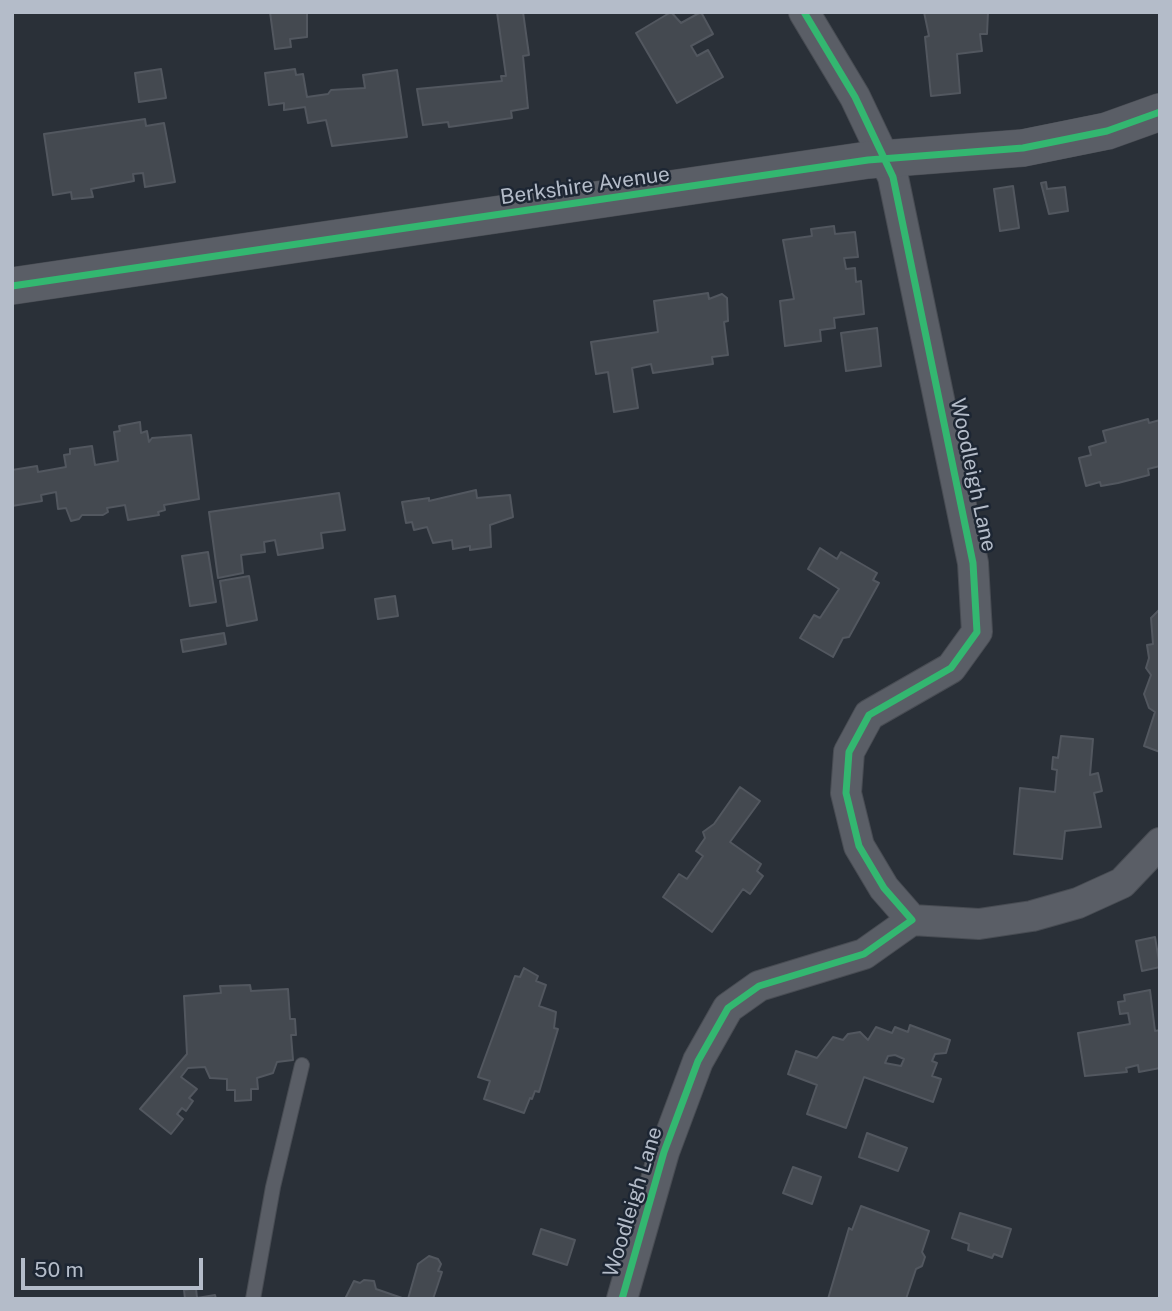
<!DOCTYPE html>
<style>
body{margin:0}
#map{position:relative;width:1172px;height:1311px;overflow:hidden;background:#2a3038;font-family:"Public Sans",sans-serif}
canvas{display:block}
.frame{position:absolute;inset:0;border:14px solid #b4bcc9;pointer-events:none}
.scale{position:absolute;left:21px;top:1258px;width:182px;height:32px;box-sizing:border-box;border:4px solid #b4bcc9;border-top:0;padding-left:9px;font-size:21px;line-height:24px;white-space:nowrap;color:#b4bcc9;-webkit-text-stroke:5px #1d2633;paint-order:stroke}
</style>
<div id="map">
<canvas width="1172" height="1311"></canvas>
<div class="frame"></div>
<div class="scale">50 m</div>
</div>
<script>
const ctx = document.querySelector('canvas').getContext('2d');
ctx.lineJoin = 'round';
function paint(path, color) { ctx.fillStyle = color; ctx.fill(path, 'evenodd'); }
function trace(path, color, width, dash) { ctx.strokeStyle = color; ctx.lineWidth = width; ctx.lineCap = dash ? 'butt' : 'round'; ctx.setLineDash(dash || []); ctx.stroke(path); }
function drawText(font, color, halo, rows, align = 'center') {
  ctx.font = font + ' "Public Sans",sans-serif'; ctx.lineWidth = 5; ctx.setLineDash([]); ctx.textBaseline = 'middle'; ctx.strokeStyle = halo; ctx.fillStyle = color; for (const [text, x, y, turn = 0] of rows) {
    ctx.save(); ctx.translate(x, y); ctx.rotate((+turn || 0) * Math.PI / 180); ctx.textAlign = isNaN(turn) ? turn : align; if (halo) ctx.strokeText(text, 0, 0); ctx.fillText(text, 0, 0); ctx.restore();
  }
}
const building = new Path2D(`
 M 270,12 L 307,12 L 307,37 L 290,39 L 291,47 L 275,49 Z
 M 497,12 L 523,12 L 529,55 L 523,56 L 528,108 L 511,111 L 512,118 L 449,127 L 448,122 L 423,125 L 417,89 L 502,81 L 501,76 L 506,76 Z
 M 671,12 L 681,23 L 701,12 L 713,34 L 691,46 L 697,56 L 708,50 L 723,77 L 677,103 L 636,33 Z
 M 924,12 L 988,12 L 987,34 L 980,34 L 982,51 L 957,54 L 960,93 L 931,96 L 925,37 L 929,36 Z
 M 161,69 L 166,98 L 139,102 L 135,73 Z
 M 295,69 L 296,75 L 303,74 L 307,97 L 328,94 L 331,90 L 365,88 L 363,75 L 397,70 L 407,137 L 332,146 L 326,120 L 308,123 L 305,107 L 284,110 L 284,103 L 269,105 L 265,73 Z
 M 145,119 L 146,126 L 164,123 L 175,182 L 145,187 L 143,173 L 133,174 L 134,181 L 91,189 L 93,197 L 72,199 L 71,192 L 53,195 L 44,134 Z
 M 1046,182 L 1047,189 L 1065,187 L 1068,211 L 1049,214 L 1041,183 Z
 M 1013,186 L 1019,228 L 1000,231 L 994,189 Z
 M 834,226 L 835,234 L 855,232 L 858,257 L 844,258 L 846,269 L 855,268 L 856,282 L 861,281 L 864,314 L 834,318 L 835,328 L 820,330 L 821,341 L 785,346 L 780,301 L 794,299 L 783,240 L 812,236 L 811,229 Z
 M 708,293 L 709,299 L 722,294 L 727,298 L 728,321 L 724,322 L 728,355 L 712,357 L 713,364 L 653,373 L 651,364 L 632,368 L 638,408 L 614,412 L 608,372 L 596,374 L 591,342 L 658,332 L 654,301 Z
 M 877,328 L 881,366 L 846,371 L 841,333 Z
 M 1148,419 L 1149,423 L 1160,420 L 1160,466 L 1148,469 L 1149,475 L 1118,483 L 1101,486 L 1100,482 L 1086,486 L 1079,458 L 1091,455 L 1089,447 L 1106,442 L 1103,431 Z
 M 140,422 L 141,433 L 147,431 L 149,442 L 152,438 L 191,435 L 199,499 L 164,505 L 165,510 L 158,512 L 159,515 L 128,520 L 125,505 L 107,508 L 108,512 L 103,515 L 82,515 L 79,519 L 71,521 L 66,508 L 58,509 L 56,492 L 41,495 L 42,501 L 12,506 L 12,470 L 37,466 L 38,472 L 66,467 L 64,455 L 70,454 L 70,449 L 92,446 L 95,465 L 118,461 L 114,432 L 120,431 L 119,426 Z
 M 476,490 L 477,498 L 510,495 L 513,517 L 490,525 L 491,547 L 470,550 L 470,546 L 453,549 L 452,540 L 433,543 L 427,527 L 414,530 L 412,522 L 406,523 L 402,502 L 429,498 L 429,501 Z
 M 339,493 L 345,530 L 321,533 L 323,548 L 278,555 L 275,540 L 264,542 L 265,552 L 241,555 L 243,573 L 218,578 L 209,512 Z
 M 820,548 L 837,559 L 841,552 L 877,573 L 873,580 L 879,583 L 849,637 L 843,638 L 833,657 L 800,638 L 814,615 L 820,618 L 839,589 L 808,569 Z
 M 208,552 L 216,602 L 190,606 L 182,556 Z
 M 249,576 L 257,620 L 227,626 L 220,581 Z
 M 395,596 L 398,616 L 378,619 L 375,599 Z
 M 1160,609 L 1160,752 L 1144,746 L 1155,712 L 1149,708 L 1144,694 L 1151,675 L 1146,668 L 1149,658 L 1147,645 L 1153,644 L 1151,618 Z
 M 224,633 L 226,644 L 183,652 L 181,640 Z
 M 1061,736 L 1093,739 L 1090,775 L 1098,773 L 1102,791 L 1094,793 L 1101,827 L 1065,831 L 1062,859 L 1014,854 L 1020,788 L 1055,792 L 1057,770 L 1052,769 L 1053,757 L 1058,758 Z
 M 740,787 L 760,801 L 730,842 L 761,864 L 757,871 L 763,876 L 750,894 L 743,889 L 712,932 L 663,897 L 679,874 L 687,879 L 703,856 L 696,851 L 705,838 L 703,832 L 714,824 Z
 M 1155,937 L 1160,967 L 1142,971 L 1136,941 Z
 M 524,968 L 538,976 L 536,981 L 546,985 L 539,1006 L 556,1012 L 554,1028 L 558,1029 L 539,1092 L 535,1091 L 532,1099 L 530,1098 L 524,1113 L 484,1099 L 490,1081 L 478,1077 L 515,976 L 520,977 Z
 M 250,985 L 251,991 L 288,989 L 290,1019 L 295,1019 L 296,1035 L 291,1035 L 293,1060 L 277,1062 L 273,1073 L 257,1078 L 258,1089 L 251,1089 L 251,1100 L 235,1101 L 235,1090 L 227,1090 L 227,1079 L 210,1078 L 205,1067 L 188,1068 L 181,1077 L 197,1089 L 189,1098 L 193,1101 L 186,1111 L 182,1108 L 177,1114 L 183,1119 L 171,1134 L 140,1109 L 187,1054 L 184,996 L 221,993 L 220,986 Z
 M 1150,990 L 1155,1031 L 1160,1030 L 1160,1068 L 1139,1072 L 1138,1065 L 1126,1068 L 1127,1072 L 1085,1076 L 1078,1033 L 1130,1024 L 1128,1013 L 1120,1014 L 1118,1002 L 1125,1001 L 1124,995 Z
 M 910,1025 L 950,1040 L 946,1053 L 935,1054 L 932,1061 L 937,1063 L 932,1076 L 941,1079 L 933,1102 L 864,1077 L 846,1128 L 807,1114 L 817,1085 L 788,1074 L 796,1051 L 817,1058 L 833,1037 L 843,1040 L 848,1034 L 860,1032 L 868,1040 L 876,1027 L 892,1033 L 895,1027 L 908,1032 ZM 895,1055 L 904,1059 L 901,1066 L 885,1063 L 888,1056 Z
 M 867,1133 L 907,1148 L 898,1171 L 859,1157 Z
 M 793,1167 L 821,1177 L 812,1204 L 783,1193 Z
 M 861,1206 L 929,1231 L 922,1252 L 925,1257 L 922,1266 L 916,1269 L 906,1299 L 828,1299 L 849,1228 L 852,1230 Z
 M 960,1213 L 1011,1229 L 1002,1257 L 994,1254 L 992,1258 L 968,1250 L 969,1244 L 952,1238 Z
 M 541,1229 L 575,1240 L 567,1265 L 533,1254 Z
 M 429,1256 L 438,1259 L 441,1264 L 438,1271 L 442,1272 L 433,1299 L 408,1299 L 418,1264 Z
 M 364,1280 L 374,1281 L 376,1289 L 405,1299 L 345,1299 L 354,1281 L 360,1283 Z
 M 196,1288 L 197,1298 L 215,1295 L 216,1299 L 185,1299 L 184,1290 Z`);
paint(building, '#444950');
trace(building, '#52575f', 2);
const service = new Path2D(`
 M 253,1299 L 273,1187 L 302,1065`);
const minor = new Path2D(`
 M 912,920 L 979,924 L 1032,916 L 1078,903 L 1122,883 L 1160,843
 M 622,1299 L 664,1152 L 698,1061 L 728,1008 L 759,986 L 864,954 L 912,920 L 884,888 L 859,846 L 846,793 L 849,752 L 869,715 L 951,668 L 977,632 L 973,563 L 893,177 L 855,97 L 804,12`);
const tertiary = new Path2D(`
 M 12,286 L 868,160 L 1023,148 L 1107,131 L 1160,112`);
trace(service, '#484c53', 16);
trace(minor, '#484c53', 32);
trace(tertiary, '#484c53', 38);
trace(service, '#5a5e66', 14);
trace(minor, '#5a5e66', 30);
trace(tertiary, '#5a5e66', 37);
trace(new Path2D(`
 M 12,286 L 868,160 L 1023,148 L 1107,131 L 1160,112
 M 622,1299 L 664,1152 L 698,1061 L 728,1008 L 759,986 L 864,954 L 912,920 L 884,888 L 859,846 L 846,793 L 849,752 L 869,715 L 951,668 L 977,632 L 973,563 L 893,177 L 855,97 L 804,12`), '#33b770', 7);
drawText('21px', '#b4bcc9', '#1d2633', [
 ["Berkshire Avenue",585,186,-8],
 ["Woodleigh Lane",973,475,78],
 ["Woodleigh Lane",633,1202,-73]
]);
</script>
